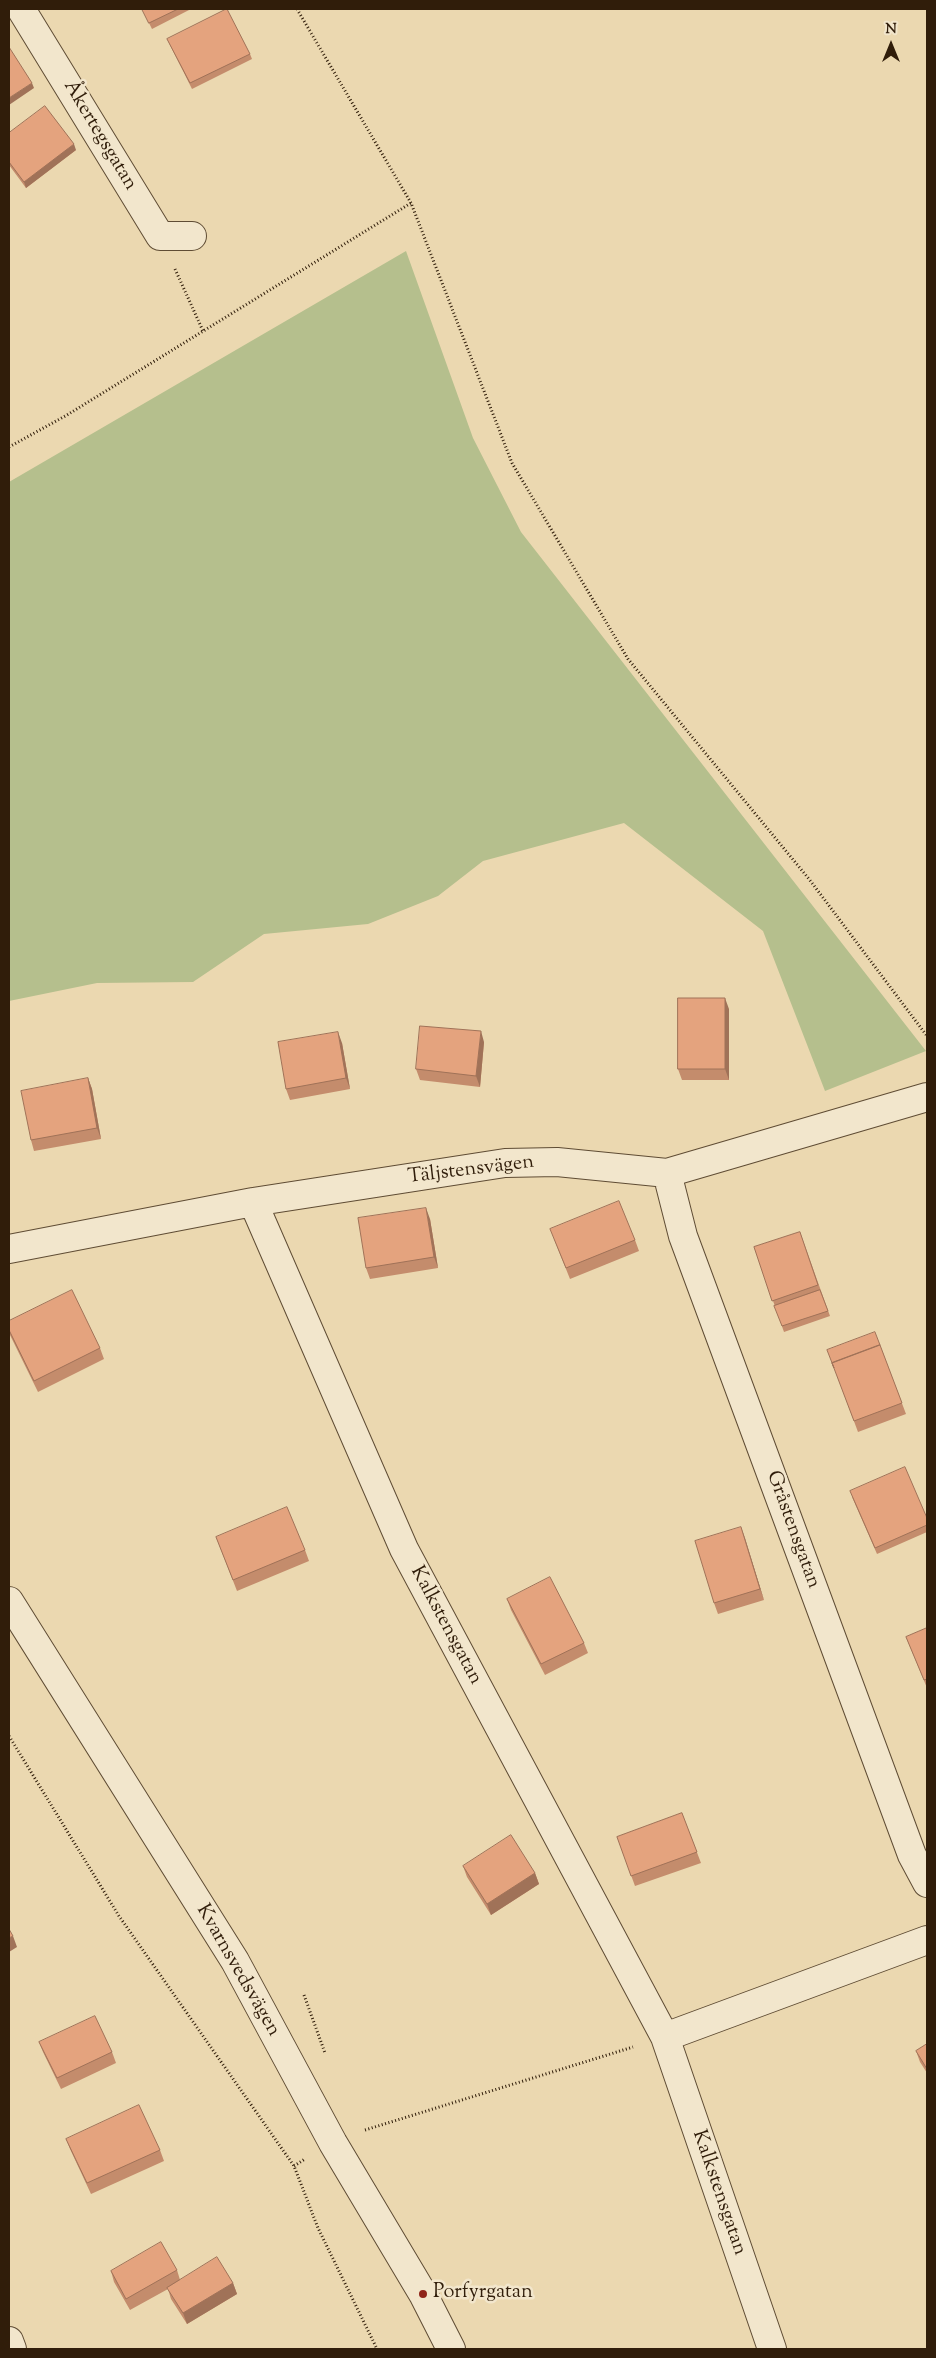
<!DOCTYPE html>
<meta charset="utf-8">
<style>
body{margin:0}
#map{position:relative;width:936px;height:2358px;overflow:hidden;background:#ebd8b0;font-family:"Sorts Mill Goudy",serif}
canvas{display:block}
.frame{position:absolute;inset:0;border:10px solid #301d0a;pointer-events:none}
.north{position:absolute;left:866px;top:20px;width:50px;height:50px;-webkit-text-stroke:4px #f2e6cc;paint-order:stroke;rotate:0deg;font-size:14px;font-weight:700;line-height:20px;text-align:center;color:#301d0a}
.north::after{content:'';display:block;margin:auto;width:18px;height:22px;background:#301d0a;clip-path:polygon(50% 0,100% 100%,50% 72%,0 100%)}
</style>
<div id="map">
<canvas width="936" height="2358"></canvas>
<div class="frame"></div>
<div class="north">N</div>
</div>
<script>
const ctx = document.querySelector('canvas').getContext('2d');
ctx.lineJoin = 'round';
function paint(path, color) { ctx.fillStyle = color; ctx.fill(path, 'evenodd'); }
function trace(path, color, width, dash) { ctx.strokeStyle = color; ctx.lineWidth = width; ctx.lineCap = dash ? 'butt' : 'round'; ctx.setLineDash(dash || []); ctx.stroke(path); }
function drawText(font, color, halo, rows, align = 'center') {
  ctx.font = font + ' "Sorts Mill Goudy",serif'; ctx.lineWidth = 5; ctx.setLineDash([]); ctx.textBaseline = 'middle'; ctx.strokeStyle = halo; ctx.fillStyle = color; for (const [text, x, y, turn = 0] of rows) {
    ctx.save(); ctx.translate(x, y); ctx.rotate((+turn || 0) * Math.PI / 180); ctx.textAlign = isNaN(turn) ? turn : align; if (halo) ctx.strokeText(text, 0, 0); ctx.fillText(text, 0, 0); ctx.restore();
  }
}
paint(new Path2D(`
 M 406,251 L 473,438 L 521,532 L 926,1051 L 825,1091 L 763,931 L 624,823 L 483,861 L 438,896 L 368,924 L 264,934 L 193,982 L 97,983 L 9,1001 L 9,482 Z`), '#b5bf8d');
const minor = new Path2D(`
 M 21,9 L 160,236 L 192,236
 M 667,1173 L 683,1236 L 912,1855 L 927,1883
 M 253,1202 L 404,1549 L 665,2037 L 772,2349
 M 9,1249 L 253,1202 L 505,1163 L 557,1162 L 667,1173 L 927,1097
 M 665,2037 L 927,1940
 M 9,2341 L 12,2349`);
const tertiary = new Path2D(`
 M 9,1601 L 235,1961 L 333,2143 L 423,2294 L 451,2349`);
trace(minor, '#5f4c34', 30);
trace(tertiary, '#5f4c34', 30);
trace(new Path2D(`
 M 297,9 L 411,203
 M 175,269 L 203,331
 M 9,447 L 67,415 L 411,203 L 512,463 L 628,659 L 809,879 L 927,1036
 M 9,1736 L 119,1916 L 294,2166 L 318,2228 L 377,2349
 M 304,1995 L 325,2053
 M 365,2130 L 633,2047
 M 294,2166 L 305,2159`), '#301d0a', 3, [1, 2.5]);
trace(minor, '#f2e6cc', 28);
trace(tertiary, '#f2e6cc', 28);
paint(new Path2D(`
 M 142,9 L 191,9 L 152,29 Z
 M 167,39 L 250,54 L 252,59 L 192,89 Z
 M 9,133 L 76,150 L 26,188 L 9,165 Z
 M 729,1009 L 729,1080 L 682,1080 L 678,1069 Z
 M 484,1042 L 480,1087 L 420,1080 L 416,1069 Z
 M 342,1043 L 350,1089 L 290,1100 L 286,1089 Z
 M 88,1078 L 92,1089 L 101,1139 L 34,1151 L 31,1140 Z
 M 430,1219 L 438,1268 L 370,1279 L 366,1268 Z
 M 800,1232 L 830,1316 L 784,1332 L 754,1247 Z
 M 554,1239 L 635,1240 L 639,1251 L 570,1279 Z
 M 9,1321 L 100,1348 L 104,1359 L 38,1392 L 9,1333 Z
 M 880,1345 L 906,1414 L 858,1432 L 836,1373 Z
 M 852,1497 L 927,1518 L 927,1532 L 877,1554 Z
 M 741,1527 L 764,1600 L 718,1614 L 714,1603 Z
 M 216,1537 L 305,1550 L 309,1561 L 237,1591 Z
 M 507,1599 L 584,1643 L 588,1653 L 545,1675 L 511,1610 Z
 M 927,1628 L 927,1688 L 906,1637 Z
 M 682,1813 L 701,1863 L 635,1886 L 617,1837 Z
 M 463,1866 L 535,1873 L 539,1884 L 491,1915 L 467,1877 Z
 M 39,2042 L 112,2052 L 116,2063 L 61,2089 L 43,2052 Z
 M 927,2044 L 927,2073 L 920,2062 L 916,2051 Z
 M 66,2139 L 160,2150 L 164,2161 L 91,2194 L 70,2149 Z
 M 177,2270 L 180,2280 L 233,2283 L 237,2294 L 187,2324 L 171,2299 L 168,2289 L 130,2310 L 114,2282 L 111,2271 Z`), '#c48c6c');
paint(new Path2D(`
 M 32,83 L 34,88 L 9,105 L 9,98 Z
 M 74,144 L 76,150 L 26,188 L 24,182 Z
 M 725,998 L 729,1009 L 729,1080 L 725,1069 Z
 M 481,1031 L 484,1042 L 480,1087 L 476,1076 Z
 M 338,1032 L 342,1043 L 350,1089 L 346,1078 Z
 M 88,1078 L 92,1089 L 101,1139 L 97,1128 Z
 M 426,1208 L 430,1219 L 438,1268 L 434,1257 Z
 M 741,1527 L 745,1538 L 764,1600 L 760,1589 Z
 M 535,1873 L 539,1884 L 491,1915 L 487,1904 Z
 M 13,1936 L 17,1947 L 9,1952 L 9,1938 Z
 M 233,2283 L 237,2294 L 187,2324 L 183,2313 Z`), '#a07258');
const building = new Path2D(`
 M 142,9 L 178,9 L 149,23 Z
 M 227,9 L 250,54 L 190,83 L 167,39 Z
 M 9,47 L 32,83 L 9,98 Z
 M 45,106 L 74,144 L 24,182 L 9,162 L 9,133 Z
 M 678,998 L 725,998 L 725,1069 L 678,1069 Z
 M 420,1026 L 481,1031 L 476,1076 L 416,1069 Z
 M 338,1032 L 346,1078 L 286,1089 L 278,1042 Z
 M 88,1078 L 97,1128 L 31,1140 L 21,1091 Z
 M 619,1201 L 635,1240 L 566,1268 L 550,1229 Z
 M 426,1208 L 434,1257 L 366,1268 L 358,1218 Z
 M 800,1232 L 818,1285 L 772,1301 L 754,1247 Z
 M 72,1290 L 100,1348 L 34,1381 L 9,1330 L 9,1321 Z
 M 820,1290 L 828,1311 L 782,1326 L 774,1306 Z
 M 875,1332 L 880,1345 L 832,1363 L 834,1368 L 827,1350 Z
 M 880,1345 L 902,1403 L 854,1421 L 832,1363 Z
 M 905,1467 L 927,1518 L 927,1525 L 875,1548 L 850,1491 Z
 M 287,1507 L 305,1550 L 233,1580 L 216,1537 Z
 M 741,1527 L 760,1589 L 714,1603 L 695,1541 Z
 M 550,1577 L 584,1643 L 541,1664 L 507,1599 Z
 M 927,1628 L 927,1679 L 924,1680 L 906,1637 Z
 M 682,1813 L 697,1852 L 631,1876 L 617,1837 Z
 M 511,1835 L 535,1873 L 487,1904 L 463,1866 Z
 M 9,1929 L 13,1936 L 9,1938 Z
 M 95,2016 L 112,2052 L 57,2078 L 39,2042 Z
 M 927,2044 L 927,2069 L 916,2051 Z
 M 139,2105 L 160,2150 L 87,2183 L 66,2139 Z
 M 161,2242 L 177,2270 L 126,2299 L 111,2271 Z
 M 217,2257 L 233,2283 L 183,2313 L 167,2288 Z`);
paint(building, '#e4a37e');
trace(building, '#a07258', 1);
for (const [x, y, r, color] of [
 [423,2294,5,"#8f2418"]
]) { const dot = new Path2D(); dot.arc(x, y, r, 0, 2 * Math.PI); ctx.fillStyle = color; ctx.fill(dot); trace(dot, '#f2e6cc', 2); }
drawText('20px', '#301d0a', '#f2e6cc', [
 ["Åkertegsgatan",99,136,59],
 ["Täljstensvägen",471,1171,-7],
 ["Gråstensgatan",792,1530,70],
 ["Kalkstensgatan",445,1626,62],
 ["Kvarnsvedsvägen",237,1971,60],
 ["Kalkstensgatan",718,2193,71]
]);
drawText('20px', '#301d0a', '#f2e6cc', [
 ["Porfyrgatan",433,2294]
], 'left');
</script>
